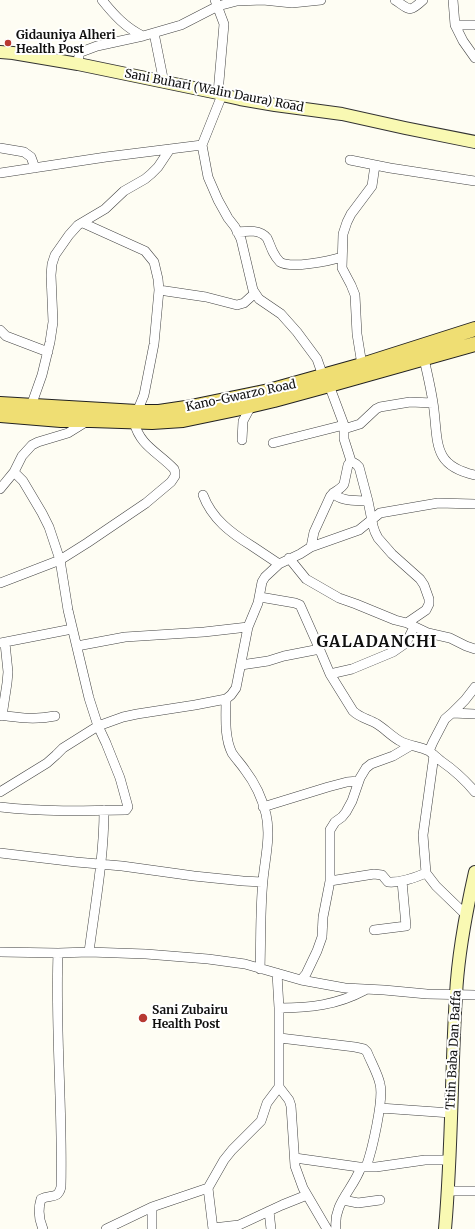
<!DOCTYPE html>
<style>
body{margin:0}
canvas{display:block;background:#fefdf3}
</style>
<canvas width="475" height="1229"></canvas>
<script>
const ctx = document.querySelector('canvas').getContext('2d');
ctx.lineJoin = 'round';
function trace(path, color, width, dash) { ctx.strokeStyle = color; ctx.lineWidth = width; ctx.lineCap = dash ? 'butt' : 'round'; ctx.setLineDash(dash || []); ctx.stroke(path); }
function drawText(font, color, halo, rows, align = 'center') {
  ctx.font = font + ' Merriweather,serif'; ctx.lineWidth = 4; ctx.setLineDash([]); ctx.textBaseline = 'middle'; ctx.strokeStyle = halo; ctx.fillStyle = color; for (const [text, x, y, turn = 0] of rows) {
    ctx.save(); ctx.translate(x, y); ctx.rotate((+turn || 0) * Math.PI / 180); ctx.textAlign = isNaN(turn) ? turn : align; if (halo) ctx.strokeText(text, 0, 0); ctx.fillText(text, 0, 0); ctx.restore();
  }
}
const street = new Path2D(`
 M 102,0 C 114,15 126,28 143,36
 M 215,0 L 224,24 L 218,93
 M 395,0 C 410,10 409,13 423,0
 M 453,0 L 455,25 L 463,41 L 475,58
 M 455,25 L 475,25
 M 154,33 L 164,83
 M 78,64 L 79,55 L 81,52 L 97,46 L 143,36 L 181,25 L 218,6 L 237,1 L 263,0 L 292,3 L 321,0
 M 222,95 L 202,145 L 208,177 L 218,200 L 228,218 L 235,227 L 241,239 L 253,290 L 259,299 L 281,314 L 297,332 L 317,359 L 323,376
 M 0,148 L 24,152 L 31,157 L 35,168
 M 350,160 L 390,168 L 475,181
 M 0,173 L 106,157 L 202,145
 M 83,223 L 145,251 L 154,262 L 158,279 L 159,290 L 154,344 L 144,395 L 137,412
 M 237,232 C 247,231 260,229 267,238 C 269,242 271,248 273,252 C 275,256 277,259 280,262 C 291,269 329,261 342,257
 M 159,290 L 206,297 L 237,305 L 244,303 L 255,293
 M 0,330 L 6,336 L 48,352
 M 424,359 C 428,376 432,393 434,410 C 438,445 434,466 475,475
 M 362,365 L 357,334 L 355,295 L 351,285 L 342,268 L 343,234 L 347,222 L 351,214 L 372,186 L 375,165
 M 329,385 L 344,425 L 344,439 L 351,461 L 356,464 L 359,467 L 368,501 L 373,526 L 375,532 L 378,538 L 392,554 L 420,579 L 424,585 L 429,599 L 429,604 L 426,610 L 407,623
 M 31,406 L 42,375 L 50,342 L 53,322 L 51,275 L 52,264 L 55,255 L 69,235 L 78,225 L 105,209 L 124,191 L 145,179 L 151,174 L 158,167 L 170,149
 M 344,429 L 360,424 L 376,409 L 380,407 L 410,402 L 433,403
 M 242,440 L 243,421 L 251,406
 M 273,443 L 344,425
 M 0,489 L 14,472 L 22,456 L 32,445 L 38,442 L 68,433 L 89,420
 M 333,493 C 341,502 357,500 368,501
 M 203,495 C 212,519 231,533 252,546 C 261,552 270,558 279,564
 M 311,547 L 314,532 L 330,497 C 333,491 341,490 344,484 L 348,465 L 351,461
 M 289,558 L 306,579 L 339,598 L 356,604 L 395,620 L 407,623 L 428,633 L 450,638 L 466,646 L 475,649
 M 0,583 L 60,560 L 87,543 L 146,503 L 171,482 L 175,476 L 175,472 L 174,469 C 158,452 140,446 134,422
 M 260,597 L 295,603 L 300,605 L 316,641 L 330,674 L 353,711 C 360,718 369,719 377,724 C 385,729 391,736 400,741 C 409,746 419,746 429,751 C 433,754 437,758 441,761 C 454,770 465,780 475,792
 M 0,643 L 72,629
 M 77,646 L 125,637 L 204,632 L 248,627
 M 241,665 L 268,661 L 284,656 L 320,649
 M 330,674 L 352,669 L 393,652 L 406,643 L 414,627
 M 452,713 L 475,714
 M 0,715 C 19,718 36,720 55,716
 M 2,716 L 7,683 L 8,672 L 5,643
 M 429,751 L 433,742 L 445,719 L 452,713 L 465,700 L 475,687
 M 434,755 L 423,835 L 426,873 L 436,886 L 466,915
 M 0,792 L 47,763 L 56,755 L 63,748 L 98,726 L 123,717 L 137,714 L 195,705 L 226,699
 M 0,807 C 42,812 84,811 126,810 L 128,807 L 120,778 L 106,743 L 98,726 L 89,698 L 68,610 L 60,560 L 49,527 L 42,513 L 23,481 L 14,472
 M 263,807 L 328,787 L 347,782 L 359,781
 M 0,853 L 76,862 L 122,866 L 194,876 L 243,881 L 262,882
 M 330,881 L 374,874 L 382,875 L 388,882 C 401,883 414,878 426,873
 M 374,930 L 406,926 L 402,881
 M 0,952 L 58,953 L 89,952 L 146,954 L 208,959 L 245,964 L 301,980 L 345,988 L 384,990 L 427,994 L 475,995
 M 89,952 C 95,905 104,858 104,810
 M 260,969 C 261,940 260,910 263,880 C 265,858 271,836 266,814 C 262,798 255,783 245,770 C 241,764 236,759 232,753 C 224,737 226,716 226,699 L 231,695 L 236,688 L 248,627 L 258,603 L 262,582 L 265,577 L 279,564 L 300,554 L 311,547 L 359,530 L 380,513 L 438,503 L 475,504
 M 301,980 L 306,974 L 317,951 L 322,937 L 323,917 L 330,881 L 330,830 L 335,822 L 342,817 L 346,812 L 352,801 L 360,778 L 366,768 L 371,764 L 393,756 L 410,746
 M 279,1008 C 310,1008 337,1005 365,990
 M 280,1038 L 355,1047 L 364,1049 L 367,1052 C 371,1062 378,1074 380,1084 C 384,1099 372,1151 366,1167
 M 279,1087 L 289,1100 L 291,1106 L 295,1166 L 303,1188 L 327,1229
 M 380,1108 L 451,1113
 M 295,1158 L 359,1167 L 376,1167 L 425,1160 L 449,1160
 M 208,1188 L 213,1229
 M 448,1191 L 475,1191
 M 343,1200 L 358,1203 L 380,1200
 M 152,1207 L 152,1229
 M 269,1211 L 271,1229
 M 213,1228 L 239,1225 L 282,1205 L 307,1195
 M 43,1229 C 39,1220 38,1209 41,1199 C 50,1194 58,1200 61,1187 C 63,1109 55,1031 58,953
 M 106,1229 L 152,1207 L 208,1188 L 224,1160 L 232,1150 L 261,1121 L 267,1103 L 279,1087 L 279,1008 L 277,973
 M 336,1229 C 333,1203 353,1190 361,1167`);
const secondary = new Path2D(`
 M 0,52 L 13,53 L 78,64 L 218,93 L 222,95 L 240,99 L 275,105 L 342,114 L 405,128 L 475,142
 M 445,1229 C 452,1151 451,1073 456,995 C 458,953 466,912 475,872`);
const primary = new Path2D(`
 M 0,404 L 137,412 L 159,412 L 186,408 L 269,391 L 362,365 L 475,329
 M 0,415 L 61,420 L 91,420 L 152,422 L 183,420 L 236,409 L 274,400 L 329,385 L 475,344`);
trace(street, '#434343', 10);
trace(secondary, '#323232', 14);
trace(primary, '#212121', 16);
trace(street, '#fff', 9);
trace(secondary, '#f9f9b3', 12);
trace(primary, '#efde73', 14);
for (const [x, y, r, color] of [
 [8,43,4,"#b73931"],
 [143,1018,5,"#b73931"]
]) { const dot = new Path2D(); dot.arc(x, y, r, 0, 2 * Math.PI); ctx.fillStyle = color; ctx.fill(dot); trace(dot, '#fff', 1.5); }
drawText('bold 12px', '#101010', '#fff', [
 ["Gidauniya Alheri",16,36],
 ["Health Post",16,50],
 ["Sani Zubairu",152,1011],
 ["Health Post",152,1025]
], 'left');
drawText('12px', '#101010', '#fff', [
 ["Sani Buhari (Walin Daura) Road",214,91,11],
 ["Kano-Gwarzo Road",241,396,-12],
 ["Titin Baba Dan Baffa",454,1050,-87]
]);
ctx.letterSpacing = '1px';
drawText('bold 16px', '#101010', '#fff', [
 ["GALADANCHI",377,642]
]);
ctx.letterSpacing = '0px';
</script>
